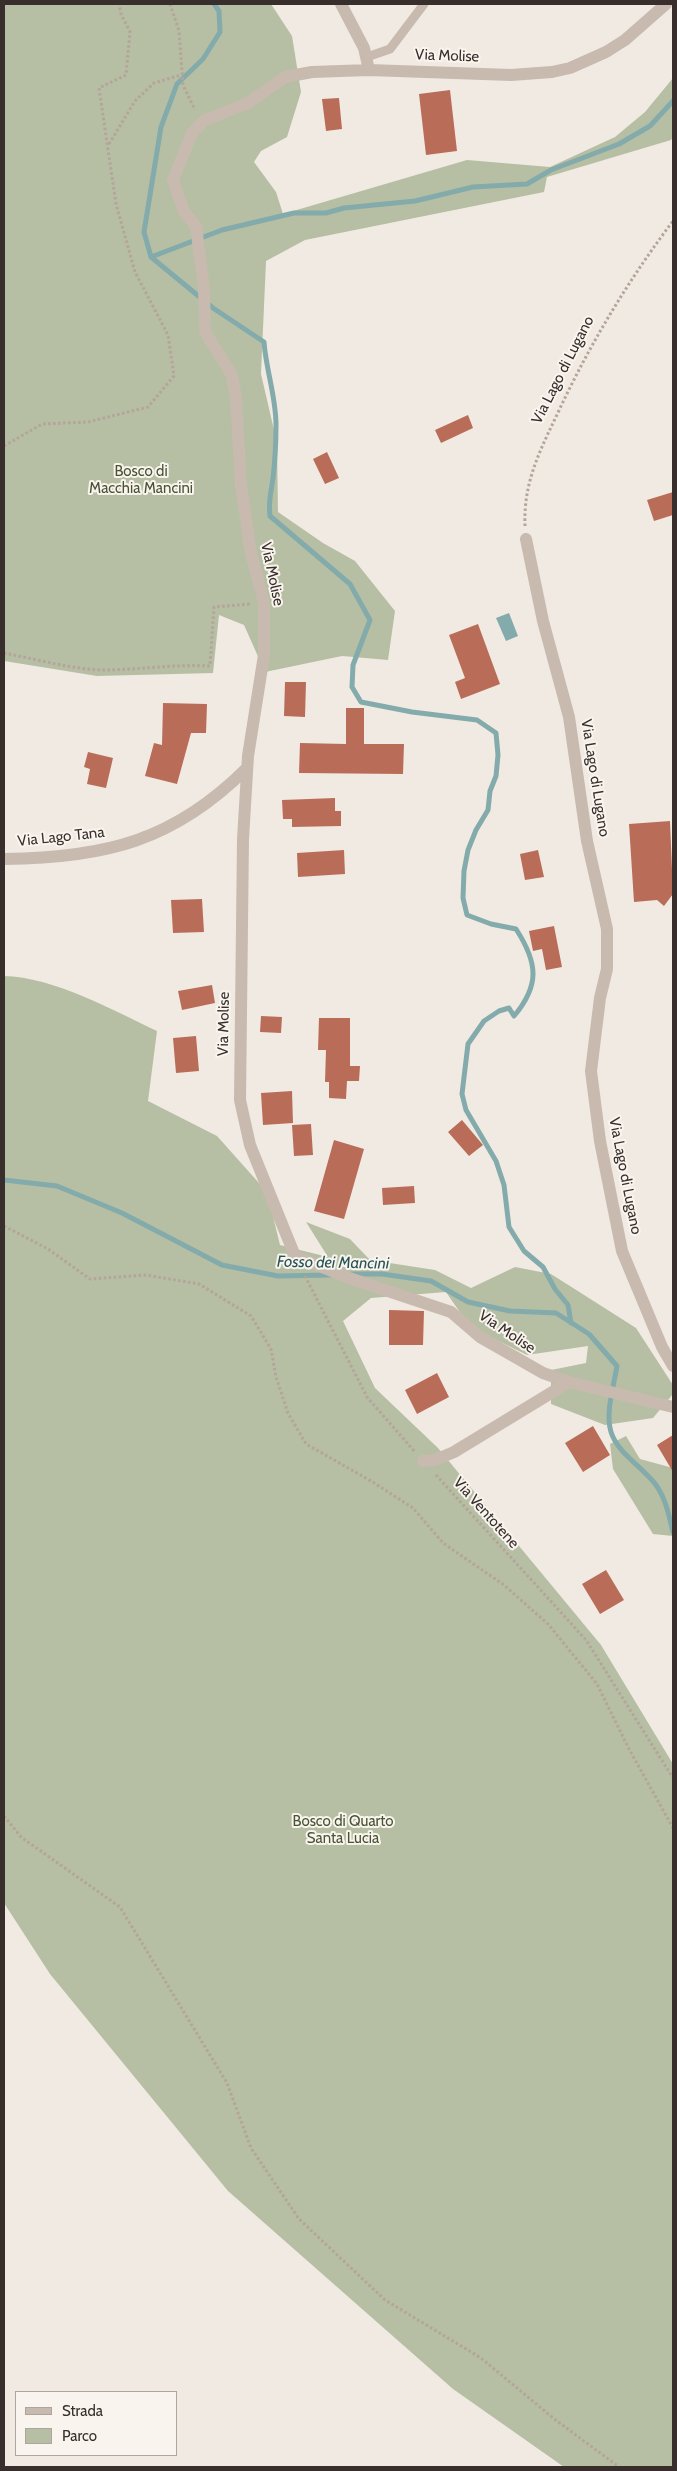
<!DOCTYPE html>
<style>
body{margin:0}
#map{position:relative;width:677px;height:2471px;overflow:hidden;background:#f1eae2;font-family:Cabin,sans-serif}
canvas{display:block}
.frame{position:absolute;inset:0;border:5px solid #382f2c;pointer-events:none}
.legend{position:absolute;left:15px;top:2391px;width:162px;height:65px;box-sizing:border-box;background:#f9f4ee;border:1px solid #aca5a0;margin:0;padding:6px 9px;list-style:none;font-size:15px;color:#382f2c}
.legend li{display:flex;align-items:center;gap:10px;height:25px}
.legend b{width:25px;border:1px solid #aca5a0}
</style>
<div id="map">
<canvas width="677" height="2471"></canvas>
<div class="frame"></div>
<ul class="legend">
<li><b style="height:6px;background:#c8baaf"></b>Strada</li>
<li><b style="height:14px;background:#b6bfa3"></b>Parco</li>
</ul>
</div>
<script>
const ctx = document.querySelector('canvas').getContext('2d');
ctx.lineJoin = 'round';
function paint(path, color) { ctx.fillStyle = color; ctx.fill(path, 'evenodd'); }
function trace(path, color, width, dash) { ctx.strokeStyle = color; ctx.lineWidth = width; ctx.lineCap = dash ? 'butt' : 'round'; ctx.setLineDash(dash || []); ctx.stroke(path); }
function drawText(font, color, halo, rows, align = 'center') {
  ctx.font = font + ' Cabin,sans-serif'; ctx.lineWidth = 4; ctx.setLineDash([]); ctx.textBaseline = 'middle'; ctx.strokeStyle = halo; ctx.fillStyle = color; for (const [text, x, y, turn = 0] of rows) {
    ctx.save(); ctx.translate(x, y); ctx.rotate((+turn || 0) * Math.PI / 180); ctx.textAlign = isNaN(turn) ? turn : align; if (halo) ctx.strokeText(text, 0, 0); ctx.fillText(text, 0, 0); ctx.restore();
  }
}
paint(new Path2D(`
 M 4,4 L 271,4 L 292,36 L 301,92 L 287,137 L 261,151 L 254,162 L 276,192 L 283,214 L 467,160 L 550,167 L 615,137 L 645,112 L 673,78 L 673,137 L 671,140 L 547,177 L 544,192 L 305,240 L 266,261 L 261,374 L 277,443 L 278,512 L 323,543 L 355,561 L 395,611 L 388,660 L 342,656 L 265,672 L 244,625 L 219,615 L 213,673 L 97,676 L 4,661 Z
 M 4,976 C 53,977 113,1010 157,1031 L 148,1101 L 217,1136 L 267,1192 L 280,1245 L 328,1257 L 306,1222 L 350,1239 L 370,1260 L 435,1270 L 471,1288 L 515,1267 L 551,1274 L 636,1328 L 673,1385 L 673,1394 L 653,1418 L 605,1425 L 551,1404 L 551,1370 L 586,1363 L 588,1346 L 527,1355 L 470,1327 L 446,1292 L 371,1298 L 343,1321 L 375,1388 L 438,1448 L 601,1645 L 673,1764 L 673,2467 L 564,2467 L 453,2389 L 228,2191 L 50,1974 L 4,1903 Z
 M 626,1436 L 640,1459 L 673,1468 L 673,1536 L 653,1534 L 613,1469 L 610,1444 Z`), '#b6bfa3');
paint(new Path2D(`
 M 509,613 L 518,636 L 506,641 L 496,618 Z`), '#84abab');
trace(new Path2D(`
 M 214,4 L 219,11 L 220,32 L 203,59 L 177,84 L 161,127 L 144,232 L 151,257 L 213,308 L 264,342 C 266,370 276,396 276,425 C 276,442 275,461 273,478 C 271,494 268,500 270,516 L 350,584 L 370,620 L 353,665 L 352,687 L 361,702 L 412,712 L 477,720 L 496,733 L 498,755 L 496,776 L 490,791 L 488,810 L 476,830 L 468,850 L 464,871 L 463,898 L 467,915 L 491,924 L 516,929 C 538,963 540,985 514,1016 L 509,1008 L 499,1011 L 484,1021 L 468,1044 L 462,1094 L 466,1110 L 496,1161 L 504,1185 L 509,1227 L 524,1251 L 543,1267 L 555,1289 L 568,1305 L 571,1323
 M 151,257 L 222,230 L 294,213 L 326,213 L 344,208 L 415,201 L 473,187 L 527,184 L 551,170 L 619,144 L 650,126 L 673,101
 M 4,1180 L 57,1186 L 122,1213 L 222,1265 L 278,1276 L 331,1275
 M 352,1274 L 382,1274 L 431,1281 L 468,1302 L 510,1311 L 556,1313 L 589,1334 L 617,1366 C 614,1385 605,1413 611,1432 C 618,1454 643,1467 656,1485 C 666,1499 669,1516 673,1532`), '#84abab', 5);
paint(new Path2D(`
 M 450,90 L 457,151 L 426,155 L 419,94 Z
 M 339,98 L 342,129 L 326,131 L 322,99 Z
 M 468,415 L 473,428 L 441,443 L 435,430 Z
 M 327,452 L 339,478 L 325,484 L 313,459 Z
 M 673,492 L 673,515 L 654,521 L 647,500 Z
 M 478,624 L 500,684 L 461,699 L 455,682 L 465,678 L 449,635 Z
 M 285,682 L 306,682 L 305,717 L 284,716 Z
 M 163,703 L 207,704 L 206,733 L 191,733 L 177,784 L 145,776 L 154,743 L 162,745 Z
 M 346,708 L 364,708 L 364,744 L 404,744 L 403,774 L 299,773 L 300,743 L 346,744 Z
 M 88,752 L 113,758 L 106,788 L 87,784 L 90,769 L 84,767 Z
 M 335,798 L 335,811 L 341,811 L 341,826 L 292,827 L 292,819 L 283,819 L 282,800 Z
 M 670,821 L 673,894 L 664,906 L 657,900 L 634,902 L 629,824 Z
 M 344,850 L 345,874 L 298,877 L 297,853 Z
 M 538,850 L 544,877 L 525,880 L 520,854 Z
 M 202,899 L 204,932 L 173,933 L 171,900 Z
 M 554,926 L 562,967 L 546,970 L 542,949 L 533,951 L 529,931 Z
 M 212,985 L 215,1003 L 182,1010 L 178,991 Z
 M 261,1016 L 282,1017 L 281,1033 L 260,1032 Z
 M 319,1018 L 350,1018 L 350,1066 L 360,1066 L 359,1081 L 347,1081 L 346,1099 L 329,1098 L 329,1082 L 325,1082 L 326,1050 L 318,1050 Z
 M 196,1036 L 199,1071 L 176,1073 L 173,1038 Z
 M 292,1091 L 293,1123 L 263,1125 L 261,1093 Z
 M 462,1120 L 483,1145 L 469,1156 L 448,1132 Z
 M 311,1124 L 313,1155 L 294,1156 L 292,1125 Z
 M 334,1140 L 364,1149 L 344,1219 L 314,1211 Z
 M 414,1186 L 415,1203 L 383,1205 L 382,1188 Z
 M 389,1310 L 424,1311 L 423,1345 L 389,1345 Z
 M 437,1373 L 449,1397 L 417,1414 L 405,1390 Z
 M 593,1426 L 610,1455 L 583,1472 L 565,1443 Z
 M 673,1435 L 673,1472 L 657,1445 Z
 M 606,1570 L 624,1600 L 600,1614 L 582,1584 Z`), '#b96d59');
trace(new Path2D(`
 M 170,4 L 179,31 L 183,85 L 195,110
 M 109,144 L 135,101 L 154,83 L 181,75
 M 4,446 L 42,424 L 88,422 L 148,407 L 174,376 L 168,335 L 135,272 L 116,204 L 99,88 L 126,75 L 130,32 L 121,14 L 119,4
 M 525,526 C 523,479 543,445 562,404 C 593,339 630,278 673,221
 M 4,653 C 36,659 70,669 102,670 C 138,670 174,664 210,666 L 214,607 L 251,604
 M 4,1226 L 48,1249 L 90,1279 L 146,1275 L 199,1284 L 251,1316 L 271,1349 L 276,1377 L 288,1413 L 306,1444 L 371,1481 L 413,1508 L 443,1543 L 504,1585 L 548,1624 L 597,1684 L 629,1749 L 673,1828
 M 305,1276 L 367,1397 L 415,1452
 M 436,1475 L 586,1640 L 673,1778
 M 4,1816 L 21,1837 L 120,1907 L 227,2083 L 251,2148 L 299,2219 L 385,2300 L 481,2358 L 553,2418 L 619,2467`), '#b4a499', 3, [2.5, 2.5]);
trace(new Path2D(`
 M 367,57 L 390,49 L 424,4`), '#c8baaf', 9);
trace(new Path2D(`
 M 341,4 L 364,48 L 369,70
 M 666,4 L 625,40 L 606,52 L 570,68 L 552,72 L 511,75 L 369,70 L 312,72 L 285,77 L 248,103 L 205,120 L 192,133 L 173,180 L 184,212 L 196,226 L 204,289 L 205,332 L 232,375 L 236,399 L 241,486 L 251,553 L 264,603 L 264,655 L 248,756 L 243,839 L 240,1100 L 250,1145 L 295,1256 L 349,1278 L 451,1312 L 480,1337 L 543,1373 L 569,1382 L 673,1407
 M 526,539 L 543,621 L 569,717 L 587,841 L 607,929 L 607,969 L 600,998 L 591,1071 L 600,1141 L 622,1251 L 662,1347 L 673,1366
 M 4,859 C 105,858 174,841 247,768
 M 423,1461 L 435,1460 L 454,1452 L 569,1382`), '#c8baaf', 12);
drawText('15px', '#382f2c', '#f9f4ee', [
 ["Via Molise",447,56,2],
 ["Via Lago di Lugano",563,370,-63],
 ["Via Molise",272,574,78],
 ["Via Lago di Lugano",595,778,81],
 ["Via Lago Tana",61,837,-6],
 ["Via Molise",224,1024,-89],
 ["Via Lago di Lugano",625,1176,79],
 ["Via Molise",507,1332,34],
 ["Via Ventotene",486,1513,48]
]);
drawText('15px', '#485433', '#f9f4ee', [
 ["Bosco di",141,472],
 ["Macchia Mancini",141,489],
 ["Bosco di Quarto",343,1822],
 ["Santa Lucia",343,1839]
]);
drawText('italic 16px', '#265355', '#f9f4ee', [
 ["Fosso dei Mancini",333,1263,1]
]);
</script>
